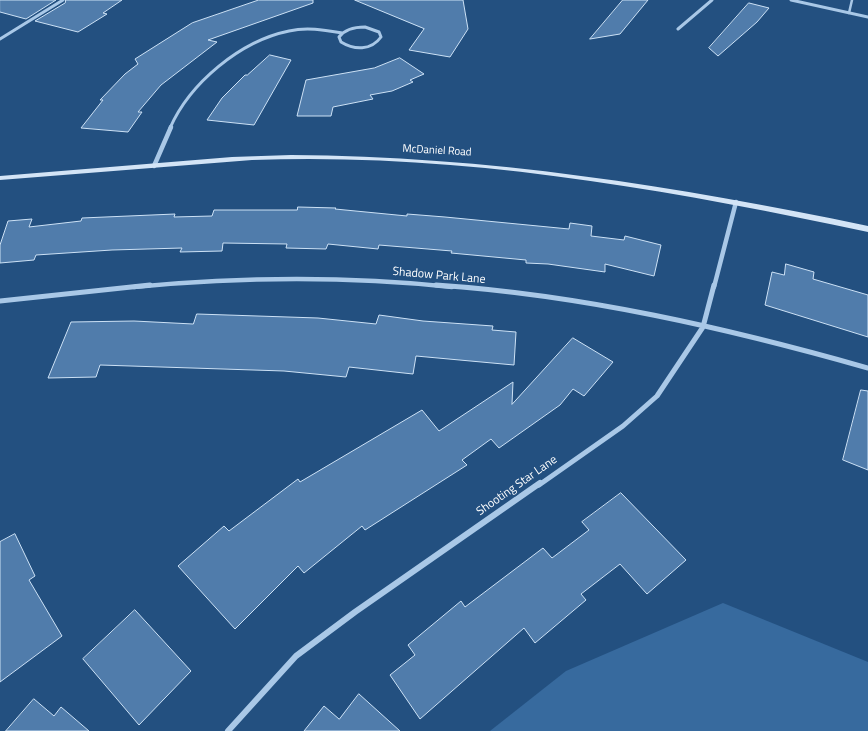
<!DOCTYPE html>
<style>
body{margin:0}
canvas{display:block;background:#235080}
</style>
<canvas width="868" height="731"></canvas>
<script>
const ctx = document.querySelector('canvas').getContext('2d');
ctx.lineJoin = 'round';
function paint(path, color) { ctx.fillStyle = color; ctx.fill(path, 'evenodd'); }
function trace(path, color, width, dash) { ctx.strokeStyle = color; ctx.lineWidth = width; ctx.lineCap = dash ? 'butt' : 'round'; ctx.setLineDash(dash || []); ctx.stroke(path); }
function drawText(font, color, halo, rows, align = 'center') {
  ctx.font = font + ' "Titillium Web",sans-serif'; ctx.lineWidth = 4; ctx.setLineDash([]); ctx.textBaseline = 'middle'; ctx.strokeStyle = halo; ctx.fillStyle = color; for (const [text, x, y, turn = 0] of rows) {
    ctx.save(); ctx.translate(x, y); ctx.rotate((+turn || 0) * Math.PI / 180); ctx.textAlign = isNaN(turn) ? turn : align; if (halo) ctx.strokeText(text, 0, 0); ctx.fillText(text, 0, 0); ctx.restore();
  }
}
paint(new Path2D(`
 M 723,603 L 868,662 L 868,731 L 490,731 L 566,671 Z`), '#376a9e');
const building = new Path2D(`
 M 0,0 L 56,0 L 26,19 L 0,12 Z
 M 66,0 L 122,0 L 103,13 L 107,14 L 78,32 L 35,21 L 65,3 Z
 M 259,0 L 313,0 L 313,3 L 208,40 L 217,42 L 161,85 L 138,112 L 142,112 L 128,132 L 81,128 L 103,100 L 100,100 L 125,74 L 138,64 L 135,59 L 192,23 Z
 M 355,0 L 463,0 L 468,29 L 450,57 L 409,50 L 424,29 Z
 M 623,0 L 648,0 L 620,34 L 590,39 Z
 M 749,3 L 769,8 L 757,22 L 718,56 L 709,48 Z
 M 270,55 L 291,60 L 254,125 L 207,120 L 222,98 L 245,75 L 247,75 Z
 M 400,58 L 424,74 L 410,80 L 413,82 L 392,91 L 370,95 L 373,99 L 333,107 L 331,116 L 297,116 L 306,80 L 374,68 Z
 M 298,207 L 336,208 L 335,209 L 407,216 L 407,214 L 445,217 L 569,229 L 570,223 L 592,226 L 591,236 L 624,240 L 625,236 L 661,245 L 654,276 L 605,264 L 605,272 L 548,264 L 526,263 L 526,260 L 451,253 L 452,251 L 379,245 L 378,249 L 328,244 L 326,249 L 286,248 L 287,244 L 223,243 L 222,251 L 180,252 L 182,248 L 112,250 L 36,255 L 34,260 L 0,263 L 0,245 L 8,221 L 32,219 L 29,227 L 81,221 L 82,218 L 175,214 L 174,217 L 212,216 L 214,210 L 297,210 Z
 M 786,264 L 814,272 L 813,279 L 868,295 L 868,337 L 765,305 L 772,272 L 784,275 Z
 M 197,314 L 318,318 L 376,324 L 379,315 L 423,321 L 493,326 L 492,330 L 516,332 L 514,365 L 416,356 L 413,374 L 349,367 L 346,377 L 284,371 L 100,365 L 96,377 L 48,378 L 71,322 L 134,321 L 193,324 Z
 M 573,338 L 613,362 L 584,396 L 573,389 L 560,405 L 499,448 L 491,439 L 462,460 L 467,465 L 365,530 L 362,526 L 304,573 L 298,566 L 235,629 L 178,566 L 224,526 L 229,531 L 298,479 L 300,482 L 422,410 L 439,431 L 513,382 L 512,404 Z
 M 861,390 L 868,391 L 868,470 L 843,460 Z
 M 621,493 L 686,560 L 647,594 L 620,564 L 581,594 L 586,600 L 535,643 L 524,628 L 420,719 L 390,675 L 415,655 L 408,645 L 461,601 L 465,607 L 543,548 L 552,558 L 589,530 L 582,522 Z
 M 15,534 L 35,576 L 29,580 L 62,636 L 0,682 L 0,542 Z
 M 135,610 L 191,671 L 139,725 L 83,659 Z
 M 359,694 L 400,731 L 304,731 L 324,706 L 339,719 Z
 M 34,699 L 54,716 L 61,707 L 89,731 L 6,731 Z`);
paint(building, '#507cab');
trace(building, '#cce1f5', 1);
trace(new Path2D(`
 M 849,13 L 852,0`), '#a9c8e7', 2.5);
trace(new Path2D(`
 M 791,0 L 868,17
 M 365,27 L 379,32 L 381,37 C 371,51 354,50 341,42 L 339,37 C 345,29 355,27 365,27 Z
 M 678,29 L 712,0
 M 0,39 L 63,0
 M 170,128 C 190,83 240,41 289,31 C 307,27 324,30 342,33`), '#a9c8e7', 3);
trace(new Path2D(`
 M 154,166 L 171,127
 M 134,287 C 239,277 347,276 452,287
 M 714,287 L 736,202`), '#a9c8e7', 4.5);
trace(new Path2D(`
 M 436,285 C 583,295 727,328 868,368
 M 0,301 L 150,285
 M 539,485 L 623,426 L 657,396 L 703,327 L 714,285`), '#a9c8e7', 5);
trace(new Path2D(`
 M 228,731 L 296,656 L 355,612 L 540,483`), '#a9c8e7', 6);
paint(new Path2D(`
 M 291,155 C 486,156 677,186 868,226 L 868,232 C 666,189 459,152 252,160 L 0,180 L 0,176 L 232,157 Z`), '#d3e4f6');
drawText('11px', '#fff', '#235080', [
 ["McDaniel Road",437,151,3]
]);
drawText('12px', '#fff', '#235080', [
 ["Shadow Park Lane",439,276,5],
 ["Shooting Star Lane",517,486,-35]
]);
</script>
